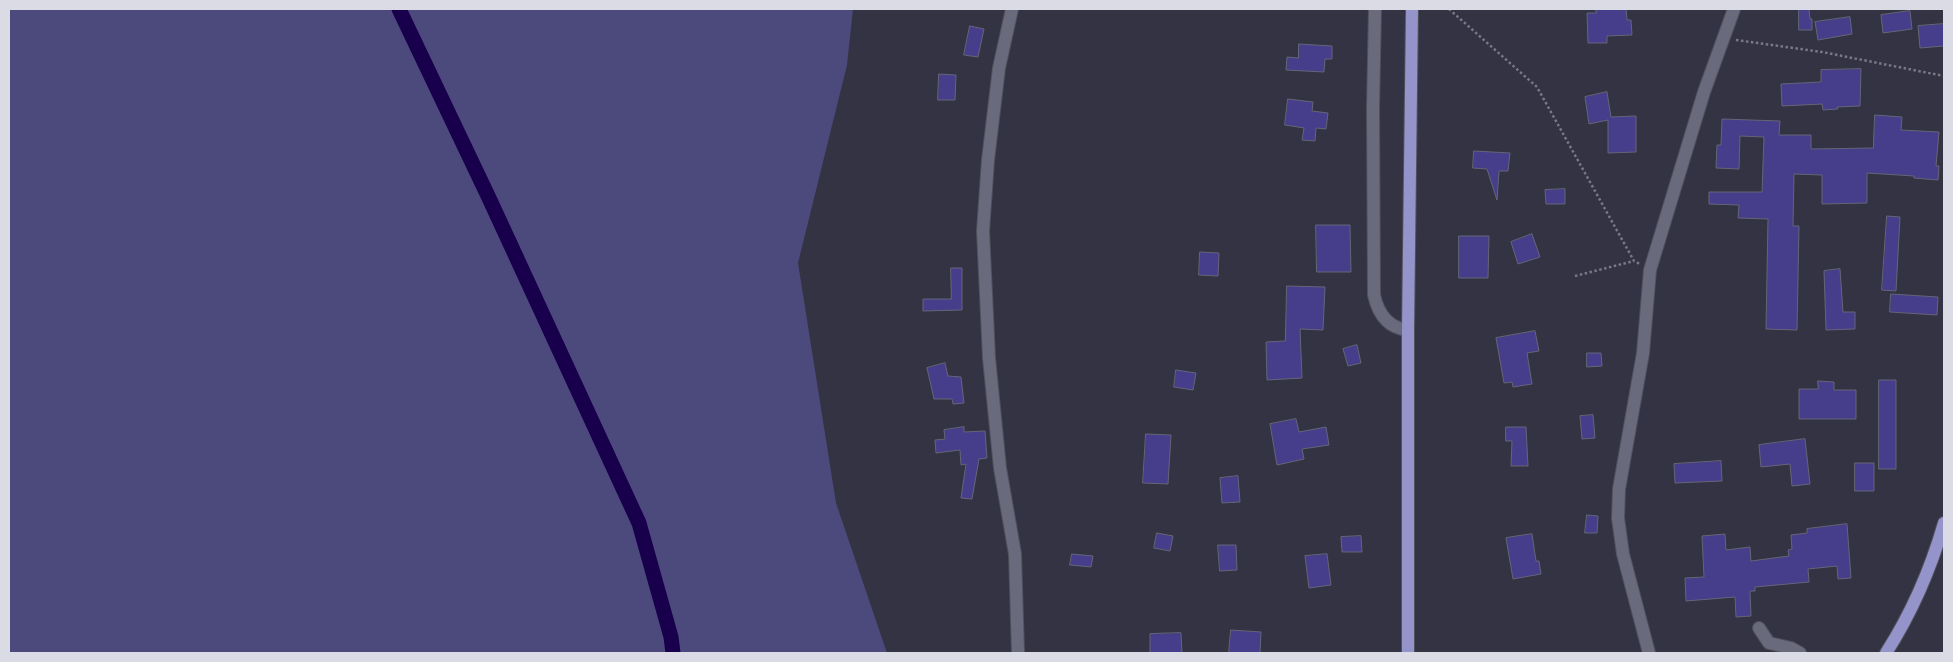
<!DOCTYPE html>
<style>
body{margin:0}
#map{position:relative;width:1953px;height:662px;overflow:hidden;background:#333343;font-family:Manrope,sans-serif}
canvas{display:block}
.frame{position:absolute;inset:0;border:10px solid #dbdbe5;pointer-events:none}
</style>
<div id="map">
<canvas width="1953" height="662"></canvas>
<div class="frame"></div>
</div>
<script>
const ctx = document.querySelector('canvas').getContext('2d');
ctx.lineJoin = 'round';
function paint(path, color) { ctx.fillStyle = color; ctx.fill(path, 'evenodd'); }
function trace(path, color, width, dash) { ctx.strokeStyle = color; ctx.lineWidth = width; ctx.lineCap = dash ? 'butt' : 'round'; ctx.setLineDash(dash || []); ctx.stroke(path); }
paint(new Path2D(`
 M 9,9 L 853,9 L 847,65 L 798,263 L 836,503 L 887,653 L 9,653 Z`), '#4c4a7c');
trace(new Path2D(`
 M 399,9 L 489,198 L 639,523 L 671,637 L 673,653`), '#19004d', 15);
const building = new Path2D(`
 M 1596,9 L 1626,9 L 1627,20 L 1631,20 L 1632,35 L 1607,36 L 1607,43 L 1588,43 L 1587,13 L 1596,13 Z
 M 1799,9 L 1809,9 L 1810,19 L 1812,19 L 1812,30 L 1799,30 Z
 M 1910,11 L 1912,29 L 1883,33 L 1881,15 Z
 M 1850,17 L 1852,34 L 1818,40 L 1815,22 Z
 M 1944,24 L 1944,46 L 1920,48 L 1918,26 Z
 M 970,26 L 984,29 L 978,57 L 964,55 Z
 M 1299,44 L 1332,46 L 1332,59 L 1325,59 L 1324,72 L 1286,70 L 1287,57 L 1298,58 Z
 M 1861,69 L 1860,106 L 1837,107 L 1838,109 L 1823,110 L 1822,104 L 1782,106 L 1781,84 L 1821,82 L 1821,70 Z
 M 939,74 L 956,75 L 955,100 L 938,100 Z
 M 1607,92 L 1611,117 L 1636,116 L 1636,152 L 1608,153 L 1608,120 L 1589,124 L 1585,97 Z
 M 1288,99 L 1313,102 L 1312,111 L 1328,113 L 1326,129 L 1316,128 L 1315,141 L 1302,140 L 1304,128 L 1285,125 Z
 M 1875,115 L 1902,117 L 1901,130 L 1939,132 L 1936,166 L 1939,166 L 1938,180 L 1914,178 L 1914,176 L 1867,173 L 1867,203 L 1822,204 L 1822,175 L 1794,174 L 1793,226 L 1799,226 L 1797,330 L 1766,329 L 1768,219 L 1738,218 L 1739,205 L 1709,204 L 1709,192 L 1762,192 L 1764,137 L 1740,136 L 1739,169 L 1716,168 L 1717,145 L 1721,145 L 1722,119 L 1780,121 L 1779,135 L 1811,135 L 1811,149 L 1873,148 Z
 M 1474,151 L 1510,153 L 1508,171 L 1499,171 L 1497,200 L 1487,169 L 1473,168 Z
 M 1565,189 L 1565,204 L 1546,204 L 1545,190 Z
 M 1887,216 L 1900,217 L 1896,291 L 1882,290 Z
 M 1316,225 L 1350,225 L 1351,272 L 1317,272 Z
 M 1532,234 L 1540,257 L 1518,264 L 1511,242 Z
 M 1459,236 L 1489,236 L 1488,278 L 1459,278 Z
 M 1200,252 L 1219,253 L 1218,276 L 1199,275 Z
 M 951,268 L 962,268 L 962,310 L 923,311 L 923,299 L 951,299 Z
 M 1840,269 L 1843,312 L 1855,312 L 1855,329 L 1826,330 L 1824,271 Z
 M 1287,286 L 1325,287 L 1323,330 L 1300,329 L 1302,378 L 1267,380 L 1266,342 L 1285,341 Z
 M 1891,294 L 1938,297 L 1937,315 L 1890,312 Z
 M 1535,331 L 1539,351 L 1527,353 L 1532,384 L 1513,387 L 1512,382 L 1504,383 L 1496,338 Z
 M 1357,345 L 1361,363 L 1348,366 L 1343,349 Z
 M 1587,353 L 1601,353 L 1602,366 L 1587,367 Z
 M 945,363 L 948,376 L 961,377 L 964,403 L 953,404 L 952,399 L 934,399 L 927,368 Z
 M 1176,370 L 1196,373 L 1193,390 L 1174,387 Z
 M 1879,380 L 1896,380 L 1896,469 L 1879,469 Z
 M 1818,381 L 1834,382 L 1834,390 L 1856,390 L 1856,419 L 1799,419 L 1799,389 L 1818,389 Z
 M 1593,415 L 1595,438 L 1582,439 L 1580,416 Z
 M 1296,419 L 1299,432 L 1326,427 L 1329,445 L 1302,449 L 1304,459 L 1277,465 L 1270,424 Z
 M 964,427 L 964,432 L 985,431 L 987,458 L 979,459 L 972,499 L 961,498 L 966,464 L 961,465 L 960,450 L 936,453 L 935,440 L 945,439 L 944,430 Z
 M 1506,427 L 1526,427 L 1528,466 L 1511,466 L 1512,441 L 1506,441 Z
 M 1146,434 L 1171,435 L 1168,484 L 1143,483 Z
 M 1805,439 L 1810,484 L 1792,486 L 1790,464 L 1761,467 L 1759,445 Z
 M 1721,461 L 1722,481 L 1675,483 L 1674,464 Z
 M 1855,463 L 1874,463 L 1874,491 L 1855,491 Z
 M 1238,476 L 1240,502 L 1222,503 L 1220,478 Z
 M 1587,515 L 1598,516 L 1597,533 L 1585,533 Z
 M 1847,524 L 1851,578 L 1838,579 L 1837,566 L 1808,569 L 1809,582 L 1755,587 L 1755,591 L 1750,591 L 1751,616 L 1736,617 L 1735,597 L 1686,601 L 1685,578 L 1704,577 L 1702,536 L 1725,534 L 1726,550 L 1750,547 L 1751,561 L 1789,556 L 1788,550 L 1792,549 L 1791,535 L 1807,533 L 1807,529 Z
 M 1157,533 L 1173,536 L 1170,551 L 1154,548 Z
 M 1532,534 L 1536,561 L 1539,561 L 1541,574 L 1513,579 L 1506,538 Z
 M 1361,536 L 1362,552 L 1342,552 L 1341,537 Z
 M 1218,545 L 1236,545 L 1237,570 L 1220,571 Z
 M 1072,554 L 1093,556 L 1091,567 L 1070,565 Z
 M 1327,554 L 1331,585 L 1309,588 L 1305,556 Z
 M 1231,630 L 1261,632 L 1260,653 L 1229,653 Z
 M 1181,633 L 1182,653 L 1150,653 L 1150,634 Z`);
paint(building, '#463e8a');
trace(building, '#656578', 1);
const minor = new Path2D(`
 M 1012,9 L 999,68 L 988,160 L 983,231 L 989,358 L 1000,468 L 1015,554 L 1018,653
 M 1375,9 L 1373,108 L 1374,295 C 1378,313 1387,328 1408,330
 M 1759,628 L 1769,643 L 1791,648 L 1800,653
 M 1649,653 L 1623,554 L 1618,518 L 1619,489 L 1643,353 L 1650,270 L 1704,92 L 1734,9`);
const major = new Path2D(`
 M 1408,653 L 1408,330 L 1412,9
 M 1886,653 C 1911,614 1931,568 1944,523`);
trace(minor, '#51515e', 14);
trace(major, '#51515e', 14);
trace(new Path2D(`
 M 1449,9 L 1537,87 L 1634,261 L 1640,264
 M 1736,40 L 1822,52 L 1944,76
 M 1575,276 L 1634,261`), '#787886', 2.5, [2.5, 2.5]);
trace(minor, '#6a6a7d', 12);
trace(major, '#9493ca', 12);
</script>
